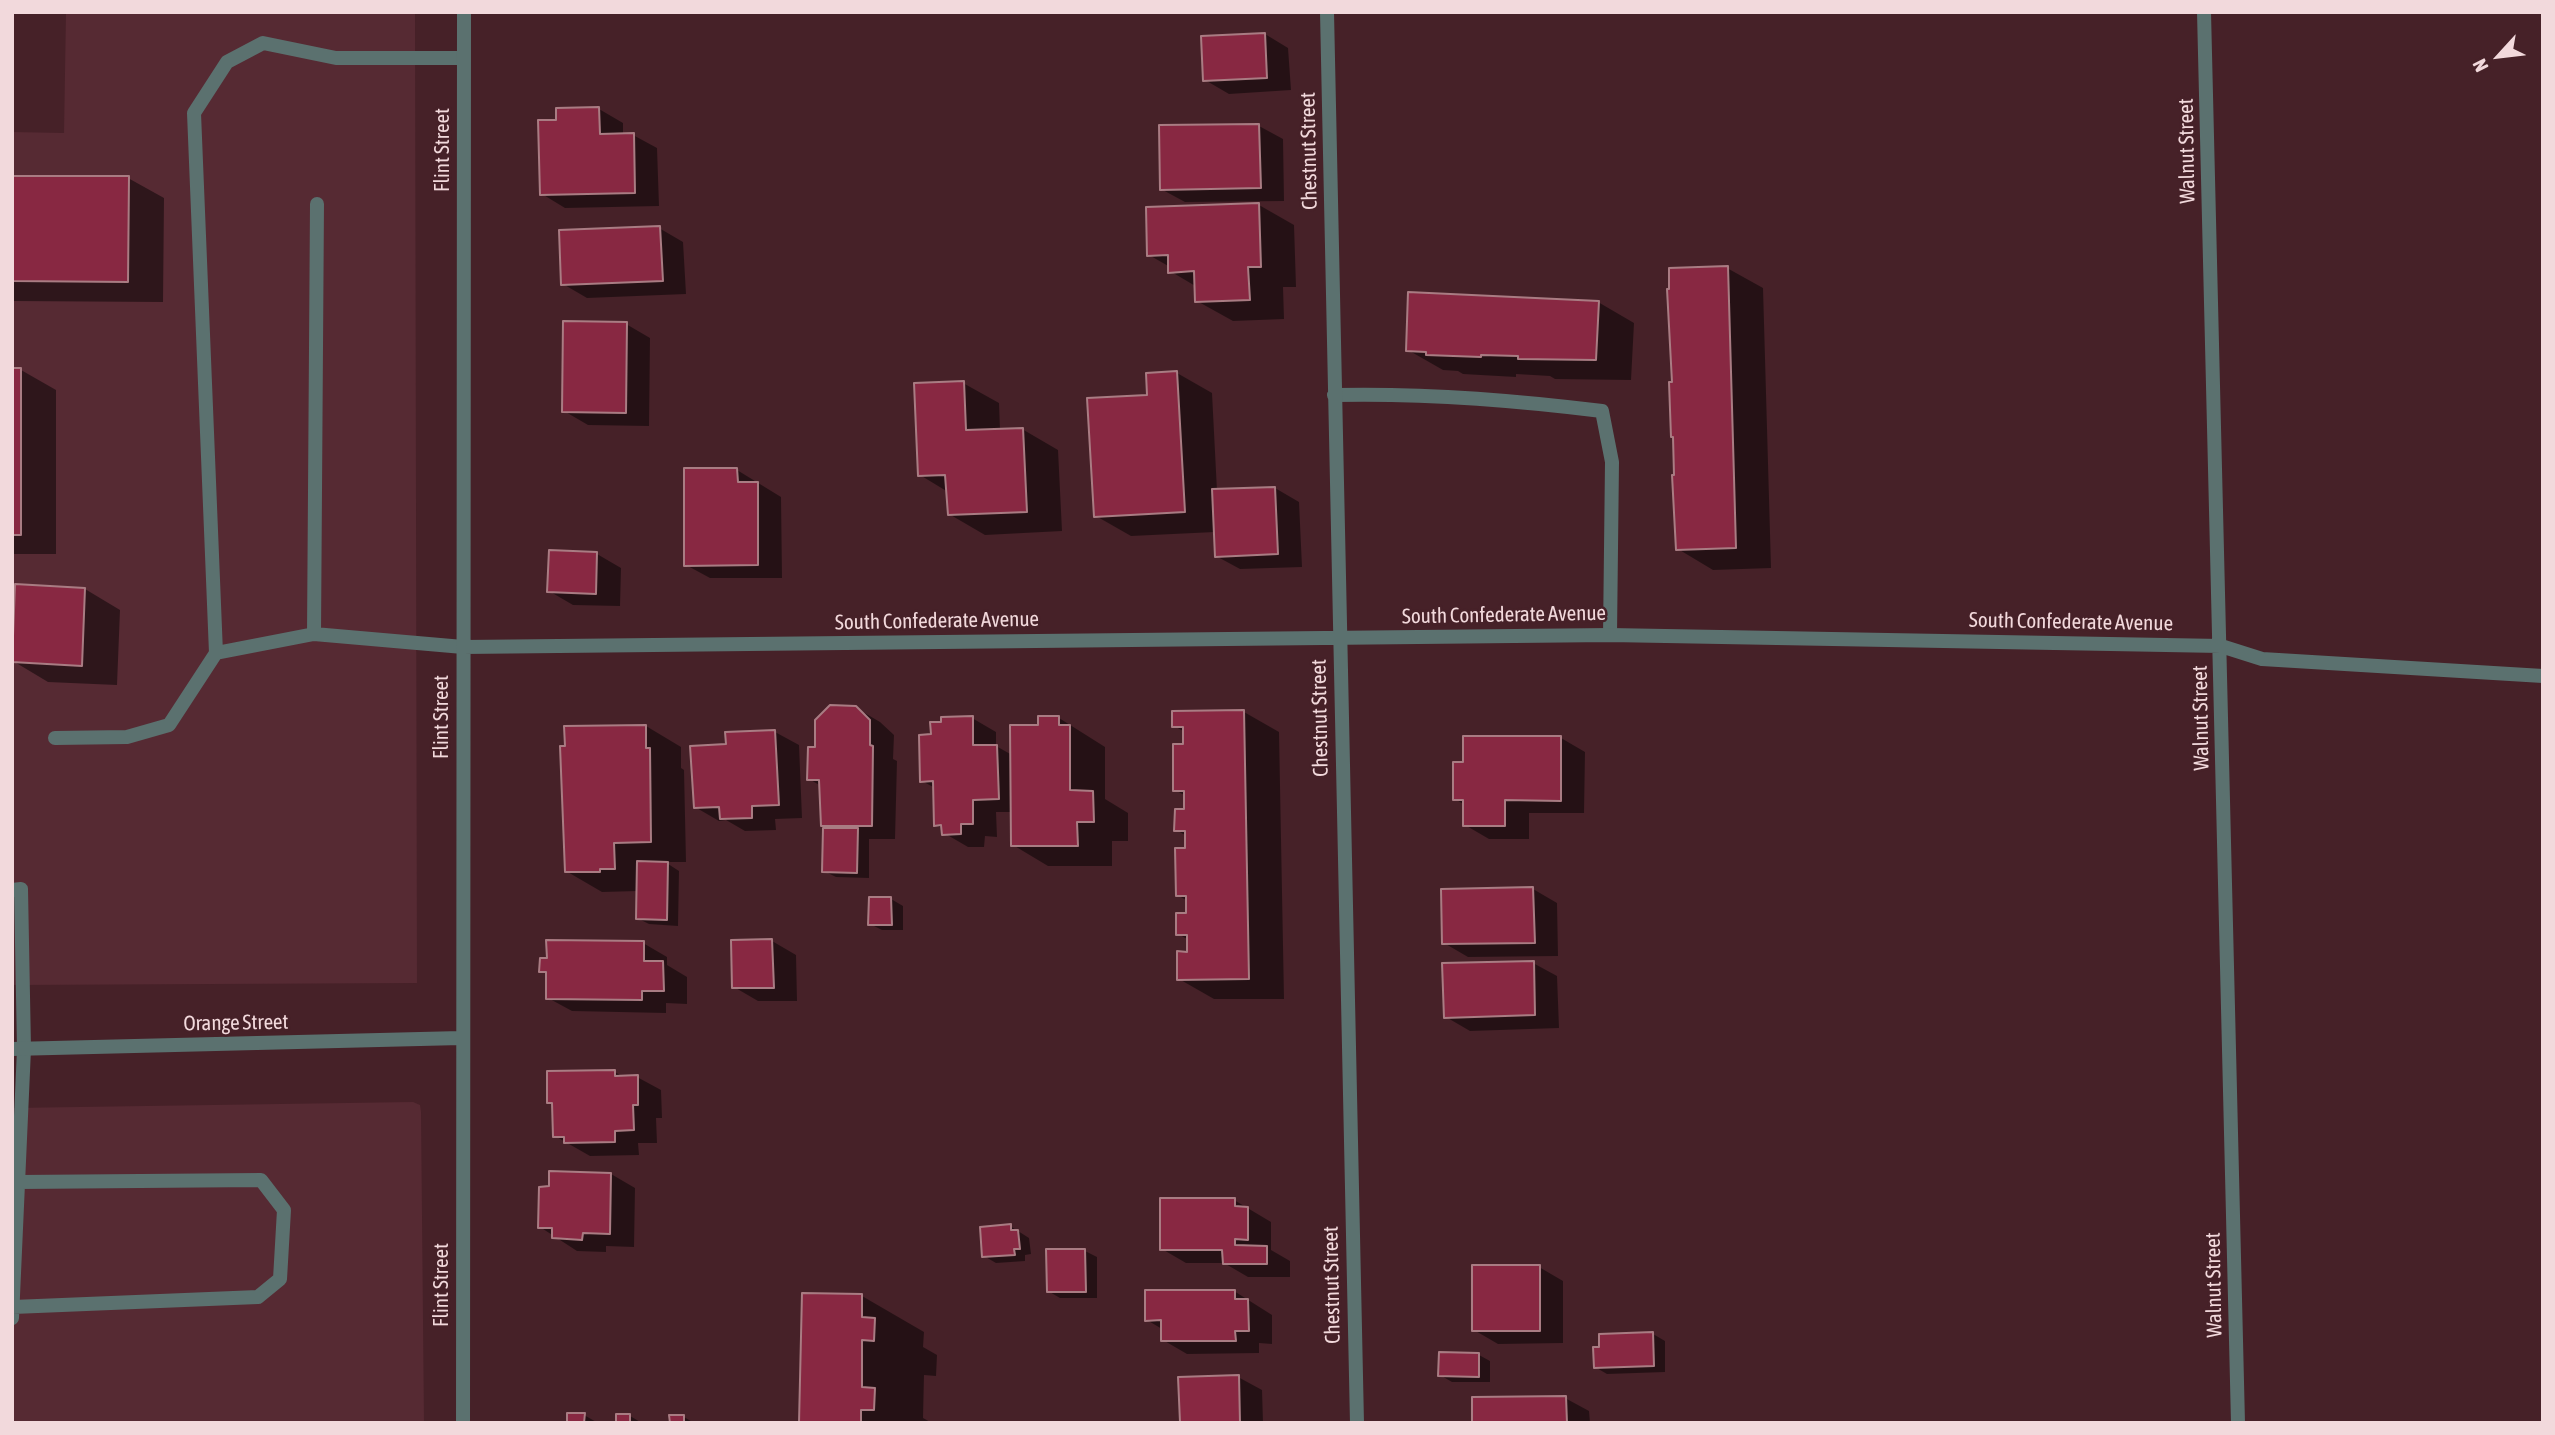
<!DOCTYPE html>
<style>
body{margin:0}
#map{position:relative;width:2555px;height:1435px;overflow:hidden;background:#462128;font-family:"Asap Condensed",sans-serif}
canvas{display:block}
.frame{position:absolute;inset:0;border:14px solid #f2d9dc;pointer-events:none}
.north{position:absolute;left:2464px;top:21px;width:70px;height:70px;-webkit-text-stroke:5px #462128;paint-order:stroke;rotate:243deg;font-size:19px;font-weight:700;line-height:28px;text-align:center;color:#f2d9dc}
.north::after{content:'';display:block;margin:auto;width:24px;height:32px;background:#f2d9dc;clip-path:polygon(50% 0,100% 100%,50% 72%,0 100%)}
</style>
<div id="map">
<canvas width="2555" height="1435"></canvas>
<div class="frame"></div>
<div class="north">N</div>
</div>
<script>
const ctx = document.querySelector('canvas').getContext('2d');
ctx.lineJoin = 'round';
function paint(path, color) { ctx.fillStyle = color; ctx.fill(path, 'evenodd'); }
function trace(path, color, width, dash) { ctx.strokeStyle = color; ctx.lineWidth = width; ctx.lineCap = dash ? 'butt' : 'round'; ctx.setLineDash(dash || []); ctx.stroke(path); }
function drawText(font, color, halo, rows, align = 'center') {
  ctx.font = font + ' "Asap Condensed",sans-serif'; ctx.lineWidth = 5; ctx.setLineDash([]); ctx.textBaseline = 'middle'; ctx.strokeStyle = halo; ctx.fillStyle = color; for (const [text, x, y, turn = 0] of rows) {
    ctx.save(); ctx.translate(x, y); ctx.rotate((+turn || 0) * Math.PI / 180); ctx.textAlign = isNaN(turn) ? turn : align; if (halo) ctx.strokeText(text, 0, 0); ctx.fillText(text, 0, 0); ctx.restore();
  }
}
paint(new Path2D(`
 M 66,12 L 415,12 L 417,983 L 12,985 L 12,132 L 64,133 Z
 M 413,1102 L 420,1105 L 421,1112 L 424,1423 L 12,1423 L 12,1108 Z`), '#562a33');
paint(new Path2D(`
 M 1265,34 L 1288,48 L 1291,90 L 1229,94 L 1205,80 Z
 M 599,109 L 623,123 L 623,135 L 633,135 L 657,148 L 659,206 L 565,208 L 542,194 L 558,122 Z
 M 1259,126 L 1283,139 L 1284,201 L 1185,202 L 1161,189 Z
 M 12,177 L 128,178 L 164,198 L 163,302 L 12,301 Z
 M 1259,205 L 1294,225 L 1296,287 L 1283,287 L 1284,319 L 1233,321 L 1197,301 L 1197,287 L 1170,271 L 1170,267 L 1149,255 L 1147,209 Z
 M 659,228 L 683,242 L 686,294 L 587,298 L 563,284 Z
 M 1727,268 L 1763,288 L 1771,568 L 1713,570 L 1678,549 L 1674,384 Z
 M 1598,302 L 1634,323 L 1631,380 L 1555,379 L 1550,376 L 1516,374 L 1516,377 L 1463,374 L 1458,371 L 1443,370 L 1408,350 Z
 M 626,324 L 650,338 L 649,426 L 588,425 L 564,411 Z
 M 12,370 L 21,370 L 56,390 L 56,554 L 12,554 Z
 M 1177,373 L 1212,393 L 1217,491 L 1275,488 L 1299,502 L 1302,567 L 1240,569 L 1216,556 L 1215,532 L 1131,536 L 1096,516 L 1149,397 Z
 M 963,383 L 999,403 L 1000,430 L 1022,429 L 1058,450 L 1062,531 L 985,535 L 949,514 L 948,492 L 920,475 Z
 M 737,470 L 781,497 L 782,578 L 710,578 L 686,565 Z
 M 597,554 L 621,568 L 620,606 L 573,605 L 549,591 Z
 M 85,589 L 120,610 L 117,685 L 48,682 L 13,661 Z
 M 856,708 L 880,722 L 894,735 L 893,759 L 897,761 L 895,839 L 869,839 L 869,878 L 836,877 L 824,871 L 831,830 L 823,825 L 821,786 L 809,779 L 816,748 Z
 M 1244,712 L 1279,732 L 1284,999 L 1214,999 L 1179,979 L 1189,954 L 1189,940 L 1178,934 L 1188,915 L 1188,901 L 1177,895 L 1187,850 L 1187,836 L 1176,830 L 1186,811 L 1186,796 L 1175,790 L 1185,745 L 1185,732 L 1174,726 Z
 M 972,718 L 996,732 L 996,746 L 1012,755 L 1039,727 L 1059,718 L 1105,747 L 1105,799 L 1128,813 L 1128,841 L 1112,841 L 1112,866 L 1048,866 L 1013,845 L 1013,812 L 996,812 L 997,837 L 985,836 L 984,847 L 968,847 L 944,833 L 944,829 L 936,825 L 935,788 L 922,781 L 932,736 Z
 M 646,726 L 681,747 L 681,768 L 684,770 L 686,862 L 665,862 L 679,871 L 678,926 L 649,924 L 637,918 L 638,891 L 602,892 L 566,871 L 567,748 Z
 M 775,732 L 799,745 L 802,818 L 775,819 L 776,830 L 745,831 L 726,820 L 719,821 L 695,807 L 728,746 Z
 M 1561,738 L 1585,752 L 1584,813 L 1529,813 L 1529,839 L 1489,839 L 1465,825 L 1465,805 L 1455,799 L 1465,764 Z
 M 1533,889 L 1557,903 L 1558,956 L 1468,957 L 1444,943 Z
 M 891,899 L 903,906 L 903,930 L 882,930 L 870,924 Z
 M 772,941 L 796,955 L 797,1001 L 758,1001 L 734,987 Z
 M 643,943 L 667,957 L 667,965 L 687,977 L 687,1004 L 666,1003 L 666,1013 L 572,1011 L 548,998 L 548,975 L 541,971 Z
 M 1533,963 L 1557,976 L 1559,1028 L 1470,1031 L 1446,1017 Z
 M 615,1072 L 623,1077 L 637,1077 L 661,1090 L 662,1118 L 656,1118 L 657,1143 L 638,1143 L 639,1155 L 590,1156 L 555,1136 L 554,1105 L 549,1102 Z
 M 611,1174 L 635,1188 L 634,1247 L 606,1246 L 606,1252 L 577,1251 L 540,1227 Z
 M 1234,1200 L 1271,1222 L 1271,1250 L 1290,1261 L 1290,1277 L 1248,1277 L 1224,1263 L 1186,1263 L 1162,1249 Z
 M 1010,1226 L 1029,1238 L 1031,1254 L 1025,1255 L 1025,1261 L 996,1263 L 984,1256 Z
 M 1048,1251 L 1085,1251 L 1097,1257 L 1097,1298 L 1060,1298 L 1048,1291 Z
 M 1539,1267 L 1563,1281 L 1563,1343 L 1498,1344 L 1474,1330 Z
 M 1234,1291 L 1272,1315 L 1272,1344 L 1259,1343 L 1259,1353 L 1187,1354 L 1163,1340 L 1162,1329 L 1147,1320 Z
 M 803,1295 L 862,1296 L 924,1332 L 923,1347 L 937,1355 L 936,1376 L 924,1375 L 923,1418 L 932,1423 L 801,1423 Z
 M 1653,1334 L 1665,1341 L 1665,1372 L 1607,1374 L 1595,1367 Z
 M 1479,1355 L 1490,1361 L 1490,1382 L 1452,1382 L 1440,1375 Z
 M 1238,1377 L 1262,1390 L 1263,1423 L 1182,1423 Z
 M 1565,1398 L 1589,1411 L 1590,1423 L 1474,1423 Z
 M 584,1415 L 598,1423 L 569,1423 Z
 M 630,1416 L 642,1423 L 618,1423 Z
 M 684,1417 L 694,1423 L 671,1423 Z`), '#0007');
const building = new Path2D(`
 M 1265,33 L 1267,78 L 1203,81 L 1201,36 Z
 M 599,107 L 600,134 L 634,133 L 635,193 L 540,195 L 538,120 L 556,120 L 556,108 Z
 M 1259,124 L 1261,188 L 1160,190 L 1159,125 Z
 M 12,176 L 129,176 L 128,282 L 12,281 Z
 M 1259,203 L 1261,267 L 1248,267 L 1250,300 L 1195,302 L 1194,271 L 1168,273 L 1168,255 L 1147,256 L 1146,207 Z
 M 660,226 L 663,281 L 561,285 L 559,230 Z
 M 1728,266 L 1736,548 L 1676,550 L 1672,475 L 1674,475 L 1673,437 L 1671,437 L 1669,382 L 1672,382 L 1667,289 L 1669,289 L 1669,268 Z
 M 1408,292 L 1599,301 L 1596,360 L 1518,359 L 1518,356 L 1481,355 L 1481,357 L 1426,355 L 1426,352 L 1406,351 Z
 M 563,321 L 627,322 L 626,413 L 562,412 Z
 M 12,368 L 21,368 L 21,535 L 12,535 Z
 M 1177,371 L 1185,512 L 1094,517 L 1087,398 L 1147,395 L 1146,373 Z
 M 964,381 L 966,430 L 1023,428 L 1027,512 L 948,515 L 945,475 L 918,476 L 914,383 Z
 M 684,468 L 737,468 L 738,482 L 758,482 L 758,565 L 684,566 Z
 M 1275,487 L 1278,554 L 1215,557 L 1212,489 Z
 M 549,550 L 597,552 L 596,594 L 547,592 Z
 M 15,584 L 85,588 L 82,666 L 12,662 Z
 M 830,705 L 856,706 L 870,720 L 870,745 L 873,746 L 872,826 L 821,826 L 819,780 L 807,780 L 808,747 L 815,747 L 815,720 Z
 M 1244,710 L 1249,979 L 1177,980 L 1177,951 L 1187,952 L 1187,935 L 1176,935 L 1176,913 L 1186,913 L 1186,896 L 1176,896 L 1175,848 L 1185,848 L 1185,831 L 1174,831 L 1175,809 L 1184,809 L 1184,791 L 1173,791 L 1173,744 L 1183,744 L 1183,727 L 1172,727 L 1172,711 Z
 M 973,716 L 973,745 L 997,745 L 999,799 L 973,800 L 973,824 L 961,824 L 961,834 L 942,835 L 941,825 L 934,826 L 933,781 L 920,782 L 919,735 L 931,734 L 930,722 L 941,722 L 941,717 Z
 M 1038,716 L 1059,716 L 1059,725 L 1070,725 L 1070,790 L 1093,791 L 1094,822 L 1077,822 L 1078,846 L 1011,846 L 1010,725 L 1038,725 Z
 M 646,725 L 646,748 L 650,748 L 651,842 L 614,843 L 615,869 L 600,869 L 600,872 L 565,872 L 560,746 L 565,746 L 564,726 Z
 M 775,730 L 779,805 L 752,806 L 752,818 L 720,819 L 719,807 L 694,808 L 690,746 L 726,744 L 725,732 Z
 M 1463,736 L 1561,736 L 1561,801 L 1505,800 L 1505,826 L 1463,826 L 1463,800 L 1453,800 L 1453,762 L 1463,762 Z
 M 823,828 L 858,828 L 857,873 L 822,872 Z
 M 637,861 L 668,862 L 667,920 L 636,919 Z
 M 1533,887 L 1535,943 L 1442,944 L 1441,889 Z
 M 869,897 L 891,897 L 892,925 L 868,925 Z
 M 772,939 L 774,988 L 732,988 L 731,940 Z
 M 546,940 L 644,941 L 644,961 L 663,961 L 664,991 L 642,991 L 642,1000 L 546,999 L 546,972 L 539,972 L 540,958 L 547,958 Z
 M 1534,961 L 1535,1015 L 1444,1018 L 1442,963 Z
 M 615,1070 L 615,1076 L 638,1075 L 638,1105 L 633,1105 L 634,1130 L 615,1131 L 615,1142 L 564,1143 L 564,1137 L 553,1137 L 552,1103 L 547,1103 L 547,1071 Z
 M 549,1171 L 611,1173 L 610,1234 L 583,1233 L 582,1240 L 552,1238 L 552,1228 L 538,1228 L 539,1187 L 549,1186 Z
 M 1160,1198 L 1235,1198 L 1235,1206 L 1248,1207 L 1248,1240 L 1235,1239 L 1235,1245 L 1267,1246 L 1267,1264 L 1223,1264 L 1222,1250 L 1160,1250 Z
 M 1011,1224 L 1011,1230 L 1018,1230 L 1020,1249 L 1014,1249 L 1015,1255 L 982,1257 L 980,1227 Z
 M 1046,1249 L 1085,1249 L 1086,1292 L 1047,1292 Z
 M 1472,1265 L 1540,1265 L 1540,1331 L 1472,1331 Z
 M 1145,1290 L 1235,1290 L 1235,1299 L 1248,1299 L 1249,1331 L 1235,1331 L 1236,1341 L 1161,1341 L 1161,1320 L 1145,1321 Z
 M 802,1293 L 862,1294 L 862,1317 L 875,1318 L 874,1341 L 862,1340 L 862,1387 L 875,1388 L 874,1410 L 861,1410 L 861,1423 L 799,1423 Z
 M 1653,1332 L 1654,1366 L 1594,1368 L 1593,1347 L 1599,1347 L 1599,1334 Z
 M 1439,1352 L 1479,1353 L 1479,1377 L 1438,1376 Z
 M 1239,1375 L 1240,1423 L 1166,1423 L 1180,1422 L 1178,1377 Z
 M 1566,1396 L 1567,1423 L 1472,1423 L 1472,1397 Z
 M 567,1413 L 585,1413 L 584,1423 L 558,1423 L 567,1423 Z
 M 616,1414 L 630,1414 L 630,1423 L 616,1423 Z
 M 669,1415 L 684,1415 L 684,1423 L 670,1423 Z`);
paint(building, '#882842');
trace(building, '#a97c83', 2);
trace(new Path2D(`
 M 1334,395 C 1424,393 1514,400 1602,411 L 1612,462 L 1610,635
 M 314,634 L 317,204
 M 216,653 L 314,634 L 463,647
 M 55,738 L 127,737 L 169,725 L 216,653 L 194,113 L 227,62 L 263,43 L 336,58 L 463,58
 M 12,890 L 21,889 L 24,1049 L 12,1318
 M 13,1307 L 258,1297 L 280,1279 L 284,1210 L 261,1180 L 19,1182`), '#5b716f', 14);
trace(new Path2D(`
 M 1327,12 L 1357,1423
 M 2204,12 L 2238,1423
 M 463,647 L 1610,635 L 2221,646 L 2262,659 L 2543,676
 M 12,1049 L 461,1038
 M 463,1423 L 464,12`), '#5b716f', 14);
drawText('21px', '#f2d9dc', '#462128', [
 ["Flint Street",442,150,-90],
 ["Chestnut Street",1309,151,-91],
 ["Walnut Street",2187,151,-91],
 ["South Confederate Avenue",1504,615,-1],
 ["South Confederate Avenue",937,621,-1],
 ["South Confederate Avenue",2071,622,1],
 ["Flint Street",441,717,-90],
 ["Chestnut Street",1320,718,-91],
 ["Walnut Street",2201,718,-91],
 ["Orange Street",236,1023,-1],
 ["Flint Street",441,1285,-90],
 ["Chestnut Street",1332,1285,-91],
 ["Walnut Street",2214,1285,-91]
]);
</script>
